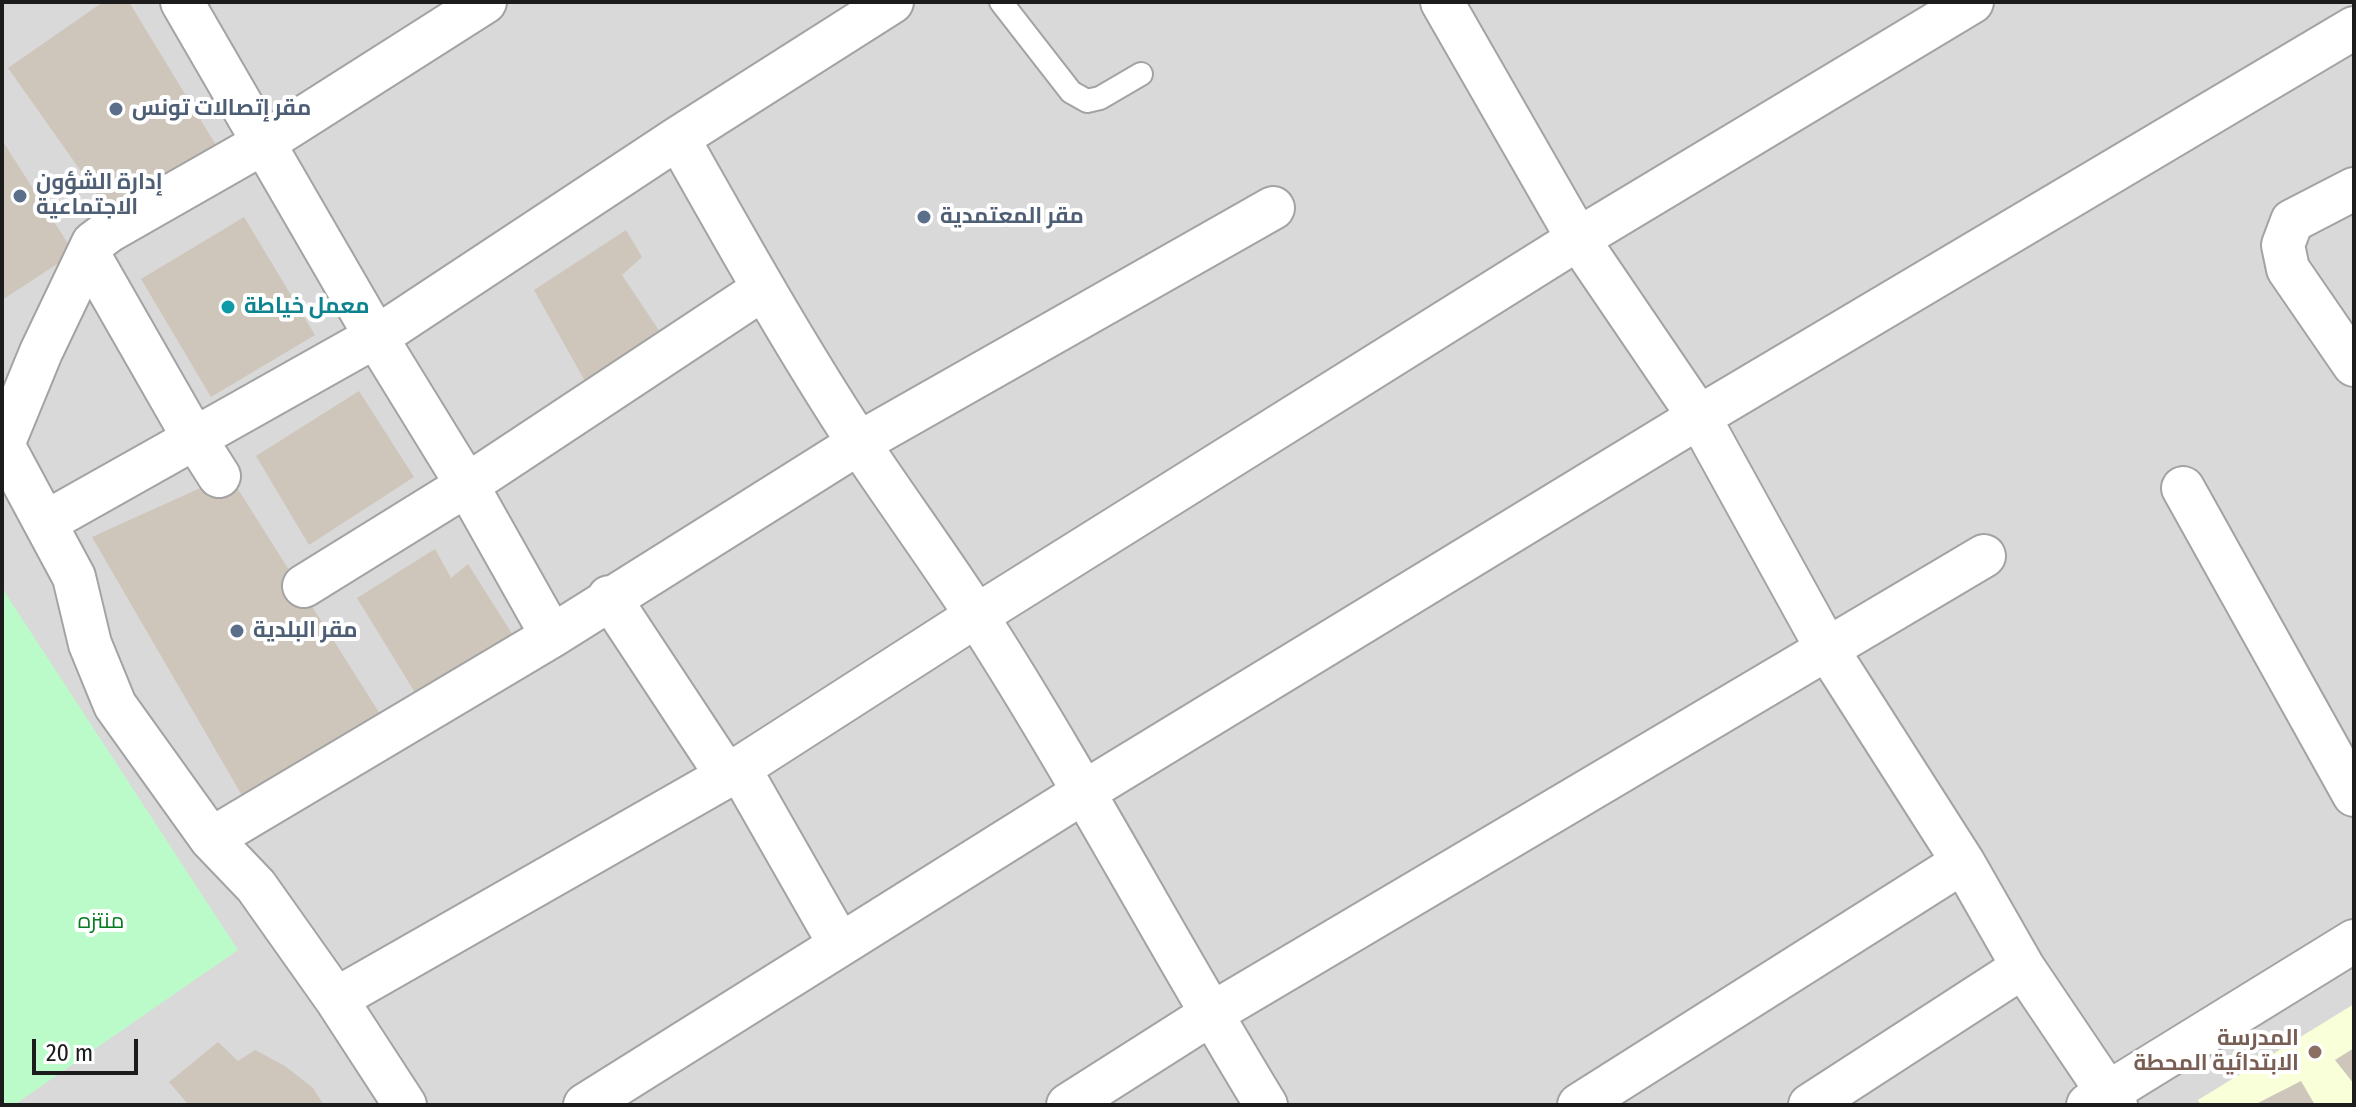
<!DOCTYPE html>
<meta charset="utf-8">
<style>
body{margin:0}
#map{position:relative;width:2356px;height:1107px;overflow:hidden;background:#eeebe1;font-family:"Fira Sans Condensed",sans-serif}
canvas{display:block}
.frame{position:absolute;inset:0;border:4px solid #1c1c1c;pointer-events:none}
.scale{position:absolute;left:32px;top:1039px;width:106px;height:36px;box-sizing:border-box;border:4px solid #1c1c1c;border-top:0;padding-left:10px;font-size:24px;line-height:28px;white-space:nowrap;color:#1c1c1c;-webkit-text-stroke:6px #fff;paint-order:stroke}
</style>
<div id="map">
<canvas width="2356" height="1107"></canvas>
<div class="frame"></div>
<div class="scale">20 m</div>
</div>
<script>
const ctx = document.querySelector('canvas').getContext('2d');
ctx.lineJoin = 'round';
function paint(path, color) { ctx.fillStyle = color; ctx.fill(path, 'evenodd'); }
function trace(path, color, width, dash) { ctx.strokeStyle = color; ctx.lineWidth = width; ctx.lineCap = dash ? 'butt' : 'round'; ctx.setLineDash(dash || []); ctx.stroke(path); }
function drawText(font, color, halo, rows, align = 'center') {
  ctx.font = font + ' "Fira Sans Condensed",Cairo,sans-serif'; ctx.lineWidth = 8; ctx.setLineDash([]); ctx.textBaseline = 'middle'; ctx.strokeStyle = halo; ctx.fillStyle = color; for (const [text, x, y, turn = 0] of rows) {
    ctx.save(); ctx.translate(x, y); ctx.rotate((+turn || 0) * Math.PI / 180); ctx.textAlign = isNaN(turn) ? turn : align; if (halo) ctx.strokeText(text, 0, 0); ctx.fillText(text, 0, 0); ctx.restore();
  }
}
paint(new Path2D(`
 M 2,2 L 2354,2 L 2354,1105 L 2,1105 Z`), '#dad9d9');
paint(new Path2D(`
 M 2354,1004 L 2354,1105 L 2201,1105 L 2198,1100 Z`), '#f9ffd9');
paint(new Path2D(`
 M 2,588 L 238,950 L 14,1105 L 2,1105 Z`), '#bbfbc9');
paint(new Path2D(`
 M 103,2 L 129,2 L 219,150 L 112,215 L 8,68 Z
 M 2,140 L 74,253 L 2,300 Z
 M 244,217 L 315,335 L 211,397 L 141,279 Z
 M 626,230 L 642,257 L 622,275 L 660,332 L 586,383 L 534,290 Z
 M 359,391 L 414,477 L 309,545 L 256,456 Z
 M 229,475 L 387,725 L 251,811 L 92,537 Z
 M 435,549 L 451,578 L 468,564 L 521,648 L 425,709 L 357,598 Z
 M 218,1042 L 238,1061 L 255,1050 L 285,1066 L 313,1088 L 324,1105 L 184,1105 L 187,1103 L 169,1082 Z
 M 2354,1048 L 2354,1084 L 2335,1060 Z
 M 2301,1081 L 2315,1105 L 2254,1105 Z`), '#cec6ba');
const service = new Path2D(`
 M 1001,2 L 1071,92 L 1087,101 L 1100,98 L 1141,74`);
const minor = new Path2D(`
 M 182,2 L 376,337 L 467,485 L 552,636
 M 1442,2 L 1578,239 L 1699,417 L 1827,649 L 1963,862 L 2023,967 L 2116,1105
 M 678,138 C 736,241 795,346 860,445 C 898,502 939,558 976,615 C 1079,775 1167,943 1266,1105
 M 2354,189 L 2292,221 L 2283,245 L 2288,269 L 2354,365
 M 89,255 L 184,421 L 219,476
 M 3,445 L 74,577 L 90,644 L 115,705 L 211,839 L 256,886 L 336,999 L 405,1105
 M 2,447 L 41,352 L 93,243 L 109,231 L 265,142 L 485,2
 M 2183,488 L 2354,795
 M 46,522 L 389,329 L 678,138 L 892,2
 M 304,586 L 467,485 L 763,289
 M 609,597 L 727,776
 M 739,768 L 840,945
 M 211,839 L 552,636 L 859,443 L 1273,208
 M 336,999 L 727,776 L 976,616 L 1578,239 L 1972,2
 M 585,1105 L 1084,792 L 1699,417 L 2354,28
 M 1068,1105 L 1211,1014 L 1984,556
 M 1579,1105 L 1963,862
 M 1810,1105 L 2023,967
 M 2088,1105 L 2354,941`);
trace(service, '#a3a3a3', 26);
trace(minor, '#a3a3a3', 46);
trace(service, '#fff', 22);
trace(minor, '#fff', 42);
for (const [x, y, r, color] of [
 [116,109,8,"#5c6f8a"],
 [20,196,8,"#5c6f8a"],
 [924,217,8,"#5c6f8a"],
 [228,307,8,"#0f9aa8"],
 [237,631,8,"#5c6f8a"],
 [2315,1052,8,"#8d6e63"]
]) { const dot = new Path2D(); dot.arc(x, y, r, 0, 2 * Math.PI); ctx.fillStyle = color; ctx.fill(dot); trace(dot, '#fff', 3); }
drawText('bold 22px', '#4e5e75', '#fff', [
 ["مقر إتصالات تونس",132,109],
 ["إدارة الشؤون",36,183],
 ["الاجتماعية",36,208],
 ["مقر المعتمدية",940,217],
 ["مقر البلدية",253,631]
], 'left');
drawText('bold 22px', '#0d838f', '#fff', [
 ["معمل خياطة",244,307]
], 'left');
drawText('22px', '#077c22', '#fff', [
 ["منتزه",101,922]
]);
drawText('bold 22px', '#785e54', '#fff', [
 ["المدرسة",2299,1039],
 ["الابتدائية المحطة",2299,1064]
], 'right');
</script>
